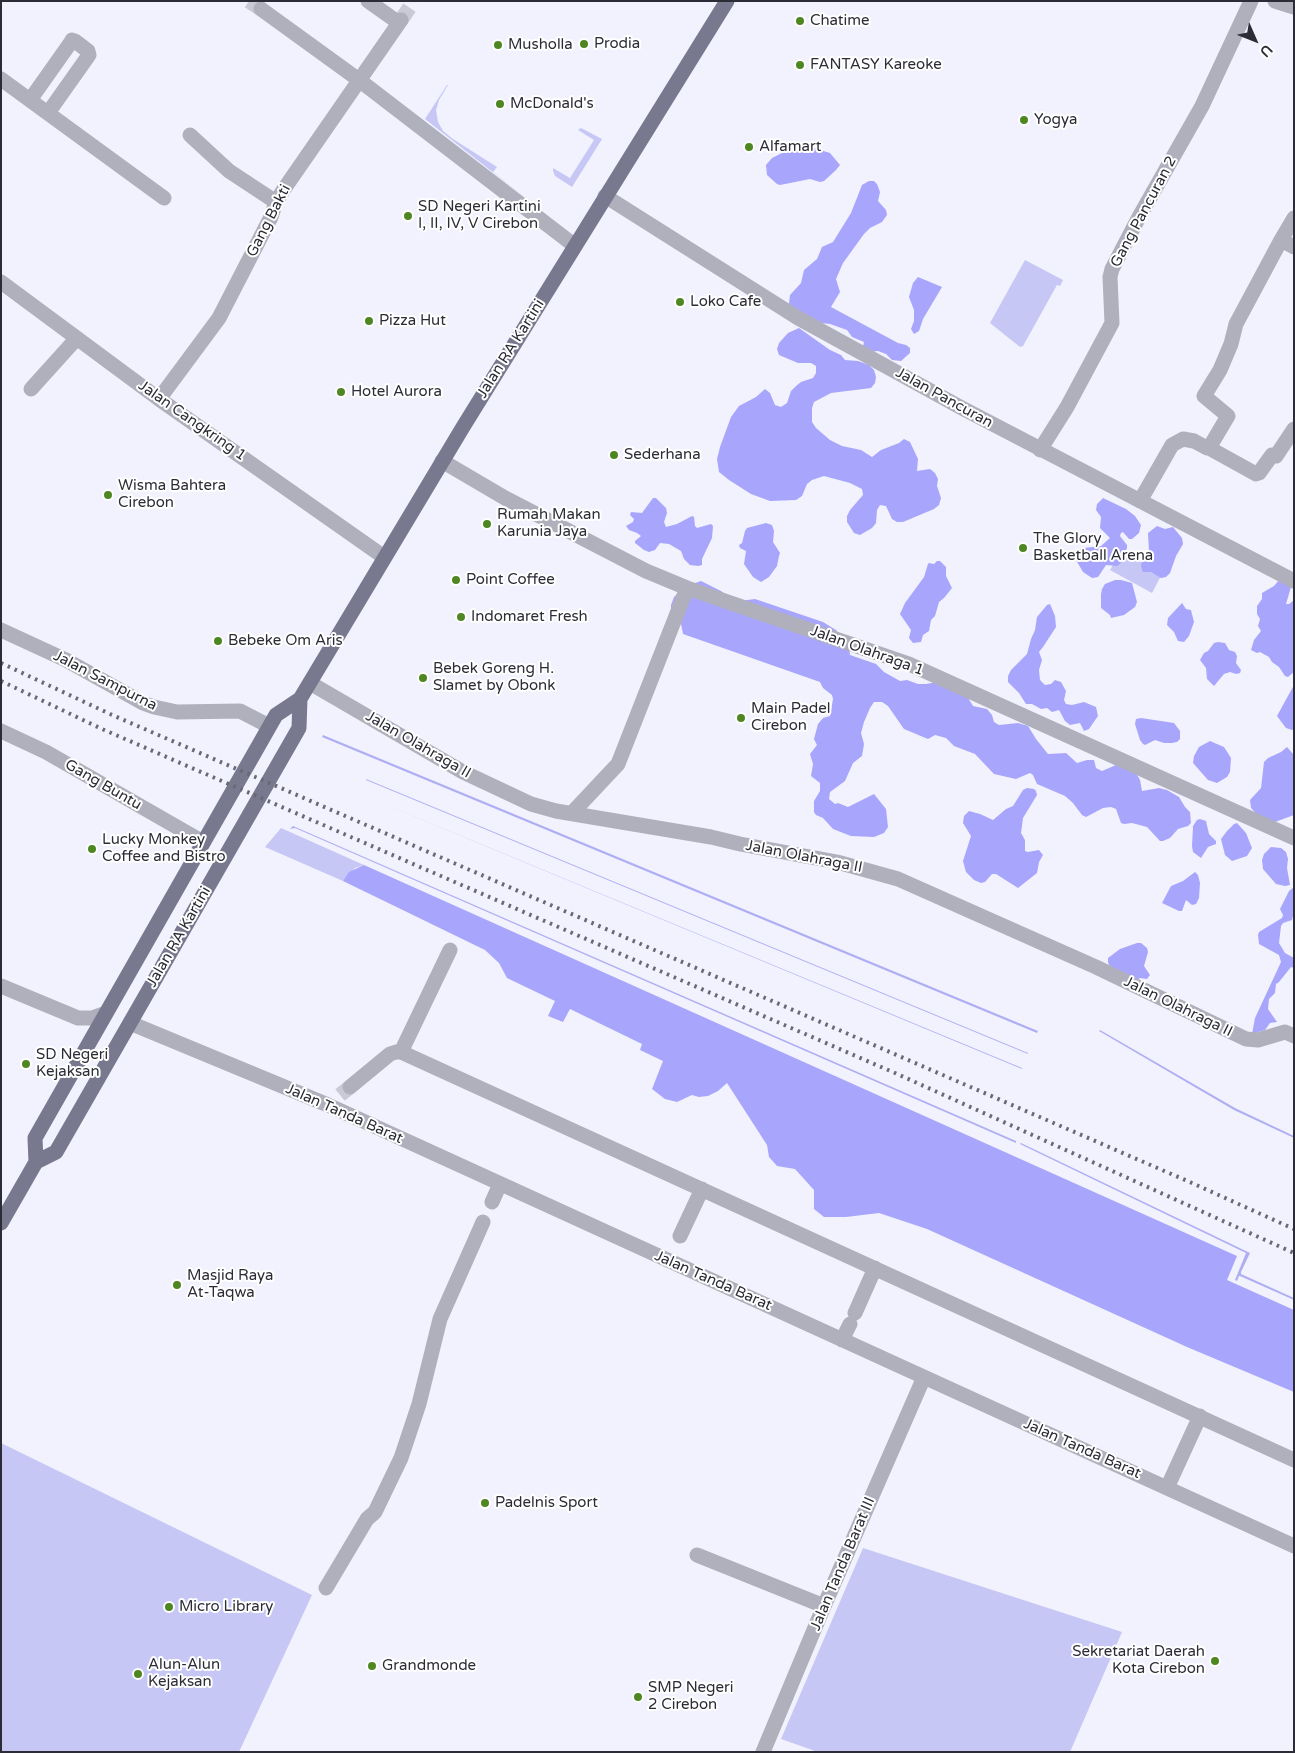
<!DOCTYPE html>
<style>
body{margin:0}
#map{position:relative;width:1295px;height:1753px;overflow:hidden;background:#f1f2fe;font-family:"Varela Round",sans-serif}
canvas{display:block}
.frame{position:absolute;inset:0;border:2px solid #2c2c37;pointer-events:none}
.north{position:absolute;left:1230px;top:15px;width:50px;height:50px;-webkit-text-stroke:4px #fff;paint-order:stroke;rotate:134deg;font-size:14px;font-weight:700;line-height:20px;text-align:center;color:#2c2c37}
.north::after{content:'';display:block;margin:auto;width:18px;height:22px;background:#2c2c37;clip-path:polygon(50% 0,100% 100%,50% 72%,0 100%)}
</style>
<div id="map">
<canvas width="1295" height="1753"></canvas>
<div class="frame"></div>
<div class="north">U</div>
</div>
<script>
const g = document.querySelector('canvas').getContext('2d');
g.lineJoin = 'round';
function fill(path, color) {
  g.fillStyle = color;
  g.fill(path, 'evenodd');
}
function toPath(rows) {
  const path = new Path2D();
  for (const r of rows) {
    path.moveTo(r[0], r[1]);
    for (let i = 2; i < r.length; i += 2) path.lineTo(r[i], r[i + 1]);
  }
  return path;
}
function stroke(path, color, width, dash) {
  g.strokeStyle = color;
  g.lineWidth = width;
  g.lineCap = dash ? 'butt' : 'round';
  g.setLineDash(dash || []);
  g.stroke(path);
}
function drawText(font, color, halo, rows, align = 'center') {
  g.font = font + ' "Varela Round",sans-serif';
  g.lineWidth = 4;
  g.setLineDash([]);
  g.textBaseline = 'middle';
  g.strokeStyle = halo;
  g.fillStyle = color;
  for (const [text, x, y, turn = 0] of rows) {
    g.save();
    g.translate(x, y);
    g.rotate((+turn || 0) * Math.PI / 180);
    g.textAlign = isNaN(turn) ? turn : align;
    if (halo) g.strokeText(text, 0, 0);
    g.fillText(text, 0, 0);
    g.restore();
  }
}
fill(toPath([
 [447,85,448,85,439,100,436,110,438,122,443,131,453,139,497,167,493,172,532,203,425,119],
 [581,128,602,139,572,187,555,176,553,171,553,168,570,178,594,140,578,130],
 [1025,260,1063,280,1060,286,1057,285,1023,346,1020,347,990,323],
 [1121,551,1162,574,1152,593,1110,570],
 [281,828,364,865,355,868,343,881,265,847],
 [1,1443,312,1595,239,1752,1,1752],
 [863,1548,1122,1632,1070,1752,818,1752,781,1739]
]), '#c6c7f5');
fill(toPath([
 [792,148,808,150,814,148,830,153,840,165,836,170,824,181,820,182,810,179,780,185,777,184,767,175,766,165,772,158],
 [869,181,874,181,877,184,880,192,878,201,886,210,887,215,882,222,870,228,864,234,843,263,836,279,840,292,831,307,898,343,906,345,910,348,910,353,901,361,892,360,886,354,878,351,869,352,863,346,864,342,852,337,847,330,830,324,821,323,791,307,789,303,790,295,801,283,804,270,817,259,822,247,833,242,851,213,862,185],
 [918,277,942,287,923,319,919,331,914,334,911,329,914,321,914,310,909,297,913,283],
 [799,328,830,350,841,355,845,360,858,361,869,365,874,370,876,377,875,383,871,388,831,393,814,402,812,408,812,422,816,428,830,440,842,446,861,450,872,457,881,450,899,443,904,439,910,442,918,459,917,471,930,469,935,473,938,479,937,486,941,498,939,505,934,509,903,522,897,522,892,519,886,506,880,505,877,510,876,523,872,528,860,535,854,533,847,522,847,516,850,510,863,495,862,489,850,483,824,476,812,480,807,484,802,496,796,500,770,501,751,494,729,480,719,472,717,459,720,447,731,417,739,406,756,397,765,389,770,393,775,405,781,407,787,403,791,391,796,386,801,382,813,378,816,373,816,366,811,363,798,363,779,355,777,349,779,343,788,333],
 [653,498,656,498,666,508,667,513,664,522,666,527,677,524,692,516,694,517,695,526,697,528,711,524,713,526,712,538,702,559,702,565,698,566,690,565,684,559,681,551,669,544,660,543,655,550,649,552,644,550,635,543,635,541,641,536,637,533,629,530,626,526,633,522,634,519,630,515,631,512,642,513],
 [1103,498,1126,509,1135,516,1141,525,1139,533,1132,539,1129,539,1123,532,1121,533,1120,536,1127,545,1127,548,1120,564,1117,566,1106,565,1098,577,1092,578,1083,572,1073,555,1076,551,1084,548,1101,546,1110,538,1100,528,1101,517,1096,510,1097,504],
 [766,523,772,525,774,531,773,542,780,553,779,556,777,566,769,577,761,582,753,577,744,564,746,551,740,548,739,545,742,543,745,531,747,528],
 [1157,526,1165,529,1173,527,1182,538,1183,544,1176,556,1170,573,1166,577,1161,578,1151,572,1143,572,1141,566,1142,561,1149,552,1148,533],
 [937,561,940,561,946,567,946,576,952,588,944,598,939,602,935,616,931,620,929,631,923,635,921,642,913,643,909,638,911,630,900,614,905,603,924,577,928,564,929,563,934,564],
 [1115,580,1121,580,1132,583,1137,602,1135,607,1124,615,1111,618,1110,615,1101,608,1101,594,1102,589,1105,584],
 [1279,580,1291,587,1286,604,1289,604,1294,600,1294,672,1288,677,1285,676,1279,667,1272,662,1269,657,1260,652,1257,653,1251,650,1254,640,1261,631,1258,626,1260,619,1257,614,1257,606,1262,599,1262,593,1274,586],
 [701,581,721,591,729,597,740,601,755,599,823,622,836,630,849,648,850,655,876,664,884,672,900,681,907,680,918,684,926,684,937,682,967,696,973,706,987,709,992,715,994,722,999,725,1018,723,1028,726,1036,739,1048,754,1066,753,1077,763,1087,760,1094,760,1096,768,1102,771,1116,765,1136,773,1140,780,1142,791,1159,788,1167,790,1179,797,1185,807,1190,812,1191,823,1188,826,1178,829,1170,838,1163,841,1160,841,1147,827,1132,823,1124,824,1121,823,1116,809,1111,807,1103,808,1086,817,1082,815,1073,803,1065,796,1037,784,1033,775,1030,773,1016,779,994,774,975,754,954,746,946,738,935,735,928,739,904,729,888,706,882,702,874,702,870,708,864,722,861,733,864,744,862,756,853,763,845,781,830,792,829,799,835,804,838,803,848,807,874,794,886,809,888,827,884,833,874,837,851,836,833,829,823,818,816,815,814,812,814,801,820,791,820,783,811,776,813,764,810,754,817,745,814,739,818,724,823,718,830,716,833,699,832,695,823,688,820,682,683,634,681,624,671,608,671,605,674,597,684,587],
 [1182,603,1186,609,1191,610,1194,622,1189,636,1184,642,1178,641,1174,632,1167,625,1168,618],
 [1050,604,1055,616,1056,627,1043,647,1039,652,1042,660,1039,670,1040,680,1045,685,1051,684,1055,680,1061,682,1066,691,1064,700,1066,704,1072,705,1084,702,1096,707,1098,716,1089,729,1084,731,1080,723,1070,725,1065,721,1059,710,1052,712,1047,708,1041,709,1032,704,1026,704,1019,693,1008,682,1008,676,1011,670,1027,654,1031,639,1035,630,1037,617,1047,605],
 [1218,642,1225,643,1229,650,1235,652,1237,656,1236,663,1241,670,1240,673,1236,674,1230,672,1224,674,1214,686,1207,679,1206,668,1200,660,1204,653,1208,651,1214,643],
 [1294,685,1294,729,1292,730,1286,728,1277,716],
 [1141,718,1174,723,1180,731,1180,739,1177,742,1172,743,1164,743,1155,740,1145,745,1143,744,1140,740,1135,724,1136,719],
 [1210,741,1224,747,1231,758,1230,772,1227,777,1217,783,1208,780,1193,763,1194,756,1199,747],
 [1287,747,1294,755,1294,815,1275,822,1259,817,1251,808,1250,800,1261,788,1264,762,1268,758,1281,752],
 [1027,788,1034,789,1036,791,1037,795,1023,818,1021,833,1025,840,1025,851,1028,852,1039,850,1043,855,1039,862,1037,873,1018,888,996,874,992,874,985,882,981,883,974,880,966,872,963,861,971,836,963,823,964,816,969,811,980,814,993,820,1006,809,1013,806,1023,790],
 [1200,819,1206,821,1209,834,1216,841,1216,844,1208,847,1201,858,1193,852,1192,846,1193,826,1197,820],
 [1237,823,1246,833,1252,848,1247,856,1232,861,1225,855,1221,839,1227,831,1234,824],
 [1271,847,1281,848,1286,852,1288,859,1287,868,1290,885,1285,886,1276,884,1263,869,1262,860,1264,854],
 [364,865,1237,1256,1227,1280,1294,1310,1294,1392,1187,1347,927,1229,879,1213,846,1217,824,1217,814,1209,814,1190,795,1169,777,1166,769,1157,767,1145,727,1083,718,1091,708,1096,699,1097,692,1095,677,1102,665,1099,652,1089,663,1061,640,1050,642,1044,570,1009,563,1022,548,1016,555,1001,507,978,499,963,485,950,343,881,349,872],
 [1195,872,1198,875,1200,883,1199,898,1196,904,1192,905,1186,900,1182,911,1179,911,1162,903,1171,886,1183,881],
 [1294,887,1294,912,1292,920,1283,923,1281,926,1279,943,1285,953,1294,958,1294,968,1291,967,1279,982,1276,984,1275,993,1269,999,1268,1009,1277,1022,1270,1023,1265,1030,1252,1034,1255,1018,1281,962,1279,955,1259,944,1258,935,1259,932,1282,918,1283,915,1280,909,1289,891],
 [1137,943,1141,943,1147,948,1148,952,1144,966,1150,975,1147,979,1140,978,1134,982,1109,965,1108,962,1108,958,1120,949]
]), '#a8a5fd');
fill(toPath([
 [323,735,1038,1031,1037,1033,322,737],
 [366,779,1028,1053,1028,1054,366,780],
 [360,794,1022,1068,1022,1069],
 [293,826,1016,1141,1016,1143,295,828,290,829],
 [1100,1030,1235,1108,1294,1136,1294,1138,1234,1110,1099,1031],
 [1021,1143,1250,1253,1241,1272,1241,1274,1294,1298,1294,1300,1240,1276,1239,1276,1237,1281,1235,1280,1246,1253,1020,1144]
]), '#afaef4');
stroke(toPath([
 [249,1,261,9],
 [401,20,414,1],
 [340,1095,350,1087]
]), '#cacad6', 15, [15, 8]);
stroke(toPath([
 [368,1,399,23],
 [1275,1,1294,7],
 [261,9,359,80,575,246],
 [1,79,164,198],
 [30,100,71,42,72,40,75,41,88,51,89,55,48,113],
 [190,135,229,171,276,202],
 [605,196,798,318,960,407,1294,581],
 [1281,240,1294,218],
 [1,282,159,399,384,557],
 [31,389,77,338],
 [159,399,219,318,271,217,276,202,284,189,401,20],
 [1209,448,1256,474,1259,473,1272,455,1276,456,1294,429],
 [1040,450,1067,407,1112,323,1110,277,1112,269,1139,217,1202,106,1251,1],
 [442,461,505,498,646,571,687,588,909,664,1294,838],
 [1140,501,1172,445,1183,439,1194,441,1207,448,1209,448,1228,416,1204,396,1220,370,1231,344,1236,324,1281,240,1294,247],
 [1,630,66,660,143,703,154,707,177,712,240,711,269,726],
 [310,683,463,772,531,804,556,811,711,837,740,844,837,862,898,879,1096,967,1246,1039,1258,1040,1285,1032,1294,1036],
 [1,731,46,752,203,842],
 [572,813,618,764,687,588],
 [450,950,401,1052,1294,1460],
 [130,1023,328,1105,1294,1546],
 [350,1087,390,1054,396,1052,401,1052],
 [492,1202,500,1184],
 [680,1236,702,1189],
 [855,1313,875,1268],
 [842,1340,850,1324],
 [1167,1488,1200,1416],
 [697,1555,824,1606],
 [326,1588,367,1519,375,1512,401,1458,419,1404,440,1319,483,1222],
 [763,1752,824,1606,924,1377]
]), '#b0b0bc', 15);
stroke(toPath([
 [1,986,78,1018,92,1018,106,1013]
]), '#b0b0bc', 15);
stroke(toPath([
 [36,1162,56,1152,299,728,300,699],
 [1,1223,36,1162,35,1138,276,715,300,699,463,427,727,1]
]), '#78788e', 15);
stroke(toPath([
 [1,663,110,714,1192,1183,1294,1229],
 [1,681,102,729,895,1073,1294,1253]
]), '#686974', 4, [2.5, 5]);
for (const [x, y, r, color] of [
 [800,21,5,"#4e8722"],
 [584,44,5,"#4e8722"],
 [498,45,5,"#4e8722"],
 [800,65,5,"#4e8722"],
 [500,104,5,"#4e8722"],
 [1024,120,5,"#4e8722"],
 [749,147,5,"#4e8722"],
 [408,216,5,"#4e8722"],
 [680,302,5,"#4e8722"],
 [369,321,5,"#4e8722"],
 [341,392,5,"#4e8722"],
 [614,455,5,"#4e8722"],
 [108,495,5,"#4e8722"],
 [487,524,5,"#4e8722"],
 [1023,548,5,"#4e8722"],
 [456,580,5,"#4e8722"],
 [461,617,5,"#4e8722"],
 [218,641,5,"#4e8722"],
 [423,678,5,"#4e8722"],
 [741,718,5,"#4e8722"],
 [92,849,5,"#4e8722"],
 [26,1064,5,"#4e8722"],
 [177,1285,5,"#4e8722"],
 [485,1503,5,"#4e8722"],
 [169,1607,5,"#4e8722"],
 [1215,1661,5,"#4e8722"],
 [372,1666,5,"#4e8722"],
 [138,1674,5,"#4e8722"],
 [638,1697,5,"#4e8722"]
]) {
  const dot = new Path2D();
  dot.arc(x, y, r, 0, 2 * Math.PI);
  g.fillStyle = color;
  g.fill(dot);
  stroke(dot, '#fff', 2);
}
drawText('15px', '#2c2c37', '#fff', [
 ["Chatime",810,21],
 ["Prodia",594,44],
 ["Musholla",508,45],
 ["FANTASY Kareoke",810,65],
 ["McDonald's",510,104],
 ["Yogya",1034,120],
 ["Alfamart",759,147],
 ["SD Negeri Kartini",418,207],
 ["I, II, IV, V Cirebon",418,224],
 ["Loko Cafe",690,302],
 ["Pizza Hut",379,321],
 ["Hotel Aurora",351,392],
 ["Sederhana",624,455],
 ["Wisma Bahtera",118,486],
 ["Cirebon",118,503],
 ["Rumah Makan",497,515],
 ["Karunia Jaya",497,532],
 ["The Glory",1033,539],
 ["Basketball Arena",1033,556],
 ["Point Coffee",466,580],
 ["Indomaret Fresh",471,617],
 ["Bebeke Om Aris",228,641],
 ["Bebek Goreng H.",433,669],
 ["Slamet by Obonk",433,686],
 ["Main Padel",751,709],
 ["Cirebon",751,726],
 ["Lucky Monkey",102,840],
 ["Coffee and Bistro",102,857],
 ["SD Negeri",36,1055],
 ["Kejaksan",36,1072],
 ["Masjid Raya",187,1276],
 ["At-Taqwa",187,1293],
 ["Padelnis Sport",495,1503],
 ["Micro Library",179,1607],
 ["Sekretariat Daerah",1205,1652,"right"],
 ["Kota Cirebon",1205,1669,"right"],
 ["Alun-Alun",148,1665],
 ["Kejaksan",148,1682],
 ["Grandmonde",382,1666],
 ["SMP Negeri",648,1688],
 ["2 Cirebon",648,1705]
], 'left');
drawText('15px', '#2c2c37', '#fff', [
 ["Gang Pancuran 2",1144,212,-62],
 ["Gang Bakti",269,221,-63],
 ["Jalan RA Kartini",511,349,-58],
 ["Jalan Pancuran",944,398,29],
 ["Jalan Cangkring 1",192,421,35],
 ["Jalan Olahraga 1",867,651,20],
 ["Jalan Sampurna",105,681,27],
 ["Jalan Olahraga II",418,745,30],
 ["Gang Buntu",103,785,30],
 ["Jalan Olahraga II",804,857,11],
 ["Jalan RA Kartini",179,937,-60],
 ["Jalan Olahraga II",1178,1007,26],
 ["Jalan Tanda Barat",344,1114,24],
 ["Jalan Tanda Barat",713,1281,24],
 ["Jalan Tanda Barat",1082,1449,24],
 ["Jalan Tanda Barat III",843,1564,-67]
]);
</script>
